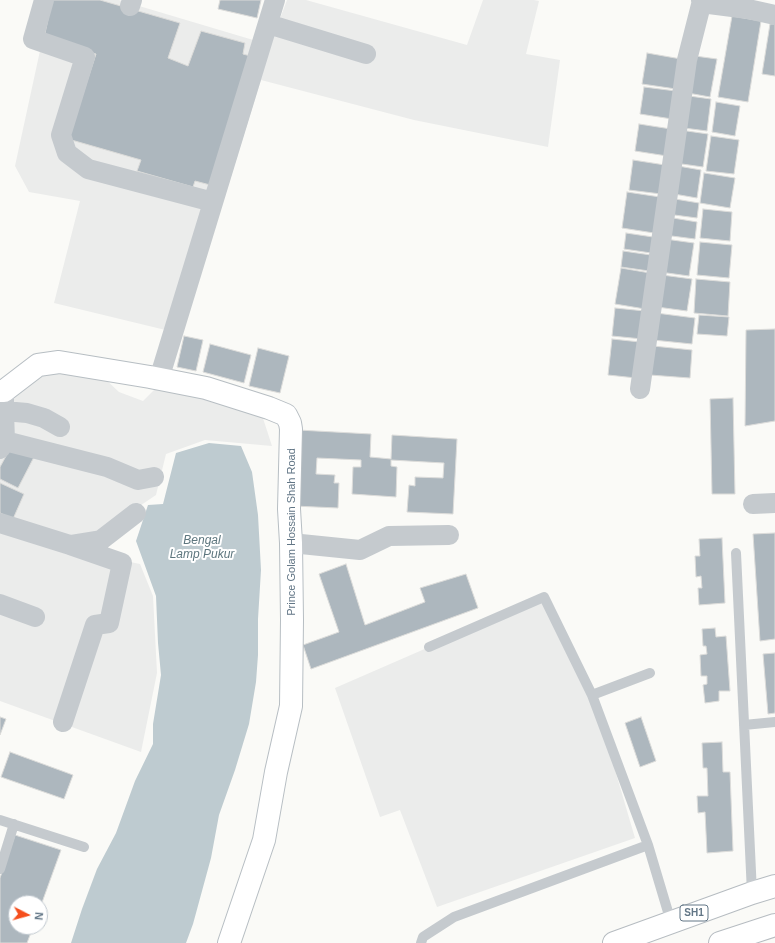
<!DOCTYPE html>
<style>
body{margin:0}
#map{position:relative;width:775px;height:943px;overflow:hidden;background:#fafaf7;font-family:Arial,sans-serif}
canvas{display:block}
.north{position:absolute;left:8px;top:895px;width:40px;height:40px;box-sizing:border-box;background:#fff;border:1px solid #c0c8cf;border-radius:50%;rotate:96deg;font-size:11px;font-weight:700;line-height:16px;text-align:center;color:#627686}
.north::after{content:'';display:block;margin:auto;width:14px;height:18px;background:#f54e1c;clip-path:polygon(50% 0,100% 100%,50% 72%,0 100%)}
</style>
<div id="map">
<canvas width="775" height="943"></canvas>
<div class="north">N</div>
</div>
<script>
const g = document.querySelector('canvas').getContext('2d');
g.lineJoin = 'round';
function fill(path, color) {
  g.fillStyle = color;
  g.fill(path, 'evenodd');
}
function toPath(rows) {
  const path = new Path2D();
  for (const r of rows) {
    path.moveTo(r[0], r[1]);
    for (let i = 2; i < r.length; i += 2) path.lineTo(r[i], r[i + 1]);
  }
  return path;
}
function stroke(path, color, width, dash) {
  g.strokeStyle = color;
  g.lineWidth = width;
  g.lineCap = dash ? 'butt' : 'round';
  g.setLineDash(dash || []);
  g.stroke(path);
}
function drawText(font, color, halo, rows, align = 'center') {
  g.font = font + ' Arial,sans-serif';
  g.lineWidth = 4;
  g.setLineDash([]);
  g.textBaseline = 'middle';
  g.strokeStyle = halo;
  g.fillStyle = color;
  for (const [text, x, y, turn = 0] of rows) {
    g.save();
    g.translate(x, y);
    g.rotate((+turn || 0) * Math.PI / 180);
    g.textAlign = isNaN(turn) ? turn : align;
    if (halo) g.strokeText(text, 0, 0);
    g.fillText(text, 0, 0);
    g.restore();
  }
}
fill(toPath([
 [51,0,119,0,270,45,287,0,306,0,467,45,483,0,534,0,539,1,526,54,560,60,548,147,414,120,261,80,182,334,54,303,80,201,29,192,15,166],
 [40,371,103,377,119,392,143,401,157,387,260,409,272,446,205,440,166,454,156,495,95,536,71,541,0,518,0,458,9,395],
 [0,528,72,550,140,564,153,596,157,673,141,752,0,701],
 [544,597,595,702,635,838,437,907,400,810,380,817,335,688]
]), '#ebeceb');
fill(toPath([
 [209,443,241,446,252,472,258,515,261,570,258,619,258,655,256,682,249,724,235,770,219,815,211,858,193,924,186,943,71,943,82,909,97,869,116,833,135,781,153,744,153,724,161,675,158,643,156,596,136,541,148,505,163,504,176,453]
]), '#becbd0');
const building = toPath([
 [52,0,100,0,180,23,168,58,188,66,201,31,245,43,243,54,254,57,214,186,195,181,193,187,137,171,141,160,68,139,96,54,44,38,52,0],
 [220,0,261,0,257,18,218,9,220,0],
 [732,16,761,21,748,102,718,97,732,16],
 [770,24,775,24,775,76,762,74,770,24],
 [647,53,681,59,676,89,642,84,647,53],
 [695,56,717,59,710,97,688,93,695,56],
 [644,87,676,91,672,119,640,114,644,87],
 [689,96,711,99,707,131,684,128,689,96],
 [716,102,740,106,735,136,712,132,716,102],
 [639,124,671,129,667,156,635,151,639,124],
 [680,130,708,134,703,167,675,163,680,130],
 [711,136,739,140,734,174,706,171,711,136],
 [633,160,665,165,661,194,629,190,633,160],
 [678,166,701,170,697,198,674,194,678,166],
 [704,173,735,178,730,208,700,203,704,173],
 [627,192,660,197,654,233,622,228,627,192],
 [669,198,699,203,697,218,667,214,669,198],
 [703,209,732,212,730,241,700,238,703,209],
 [667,217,697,222,695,239,664,235,667,217],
 [626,233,653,237,651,253,624,249,626,233],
 [665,239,694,243,689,276,660,272,665,239],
 [700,242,732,245,729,278,697,275,700,242],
 [623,251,651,255,649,271,621,267,623,251],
 [621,268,650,273,645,309,615,304,621,268],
 [662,275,692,279,687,311,657,307,662,275],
 [696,279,730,282,728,316,694,313,696,279],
 [615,308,645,311,642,339,612,336,615,308],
 [656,313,695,318,692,344,653,340,656,313],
 [699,315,729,317,727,336,697,334,699,315],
 [775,329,775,421,745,426,746,330,775,329],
 [184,336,203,340,196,371,177,367,184,336],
 [612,339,640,342,636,378,608,375,612,339],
 [210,344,251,355,244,383,203,372,210,344],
 [653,346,692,350,690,378,650,375,653,346],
 [258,348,289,356,280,393,249,386,258,348],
 [733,398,735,494,712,494,710,399,733,398],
 [298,430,371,434,370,457,391,459,392,435,457,439,453,514,407,512,409,485,415,486,415,477,443,478,444,463,391,460,391,466,397,467,396,497,352,494,353,467,361,467,361,460,317,458,316,474,335,475,334,483,339,483,338,508,294,506,298,430],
 [12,445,34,457,18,488,0,479,0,467,12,445],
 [0,483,24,494,13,519,0,513,0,483],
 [775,533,775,639,760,641,753,534,775,533],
 [722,538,725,603,699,605,698,588,702,588,701,576,696,577,695,556,700,556,699,539,722,538],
 [346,564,365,625,425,602,420,588,466,574,478,608,311,669,303,645,339,632,319,574,346,564],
 [715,628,716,637,726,636,730,691,719,691,719,701,705,703,703,685,707,684,707,676,701,676,700,655,707,654,706,646,703,646,702,629,715,628],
 [775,653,775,713,768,714,763,654,775,653],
 [0,717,6,719,0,735,0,717],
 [641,717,656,761,640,767,625,723,641,717],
 [722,742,723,772,730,772,733,851,707,853,705,812,698,813,697,796,708,796,707,768,703,768,702,743,722,742],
 [10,752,73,775,64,799,1,777,10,752],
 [15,835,61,850,40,908,40,903,16,903,16,927,33,927,27,943,0,943,0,878,15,835]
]);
fill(building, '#adb7be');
stroke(building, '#dcdcda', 1);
const secondary = toPath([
 [0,391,4,391,38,365,59,362,150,377,206,388,269,408,286,415,290,423,291,429,289,509,291,543,292,620,291,706,276,772,264,840,229,943]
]);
const primary = toPath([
 [614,943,752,893,775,886],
 [720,943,775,925]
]);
stroke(secondary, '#b7bec3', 24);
stroke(primary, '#b6bcc1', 24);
stroke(toPath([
 [736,553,752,893],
 [429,647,544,597,592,695,648,845,671,922],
 [592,695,650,673],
 [744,725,775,722],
 [0,820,84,847],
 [0,869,14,824],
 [421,943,423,937,454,917,648,845]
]), '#c5cace', 10);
stroke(toPath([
 [44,0,33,39,85,57,61,135,67,153,88,169,213,202],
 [701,0,709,4,748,9,775,15],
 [130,6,132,0],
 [268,24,366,54],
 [159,379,275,0],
 [640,389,687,60,702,1],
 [4,411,27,413,44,418,60,427],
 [5,441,107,467,138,480,154,477],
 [0,449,5,441,4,411,4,391],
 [753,504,775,503],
 [0,523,70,545,101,540,136,513],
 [291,543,360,550,389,536,449,535],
 [0,604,35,617],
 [63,722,95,625,109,623,122,563,70,545]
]), '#c5cace', 20);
stroke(secondary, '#fff', 22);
stroke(primary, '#fff', 22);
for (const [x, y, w] of [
 [694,913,28]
]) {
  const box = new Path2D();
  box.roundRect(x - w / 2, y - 8, w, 16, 3);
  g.fillStyle = '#fff';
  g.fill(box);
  stroke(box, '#627686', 1);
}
drawText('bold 10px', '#627686', null, [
 ["SH1",694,913]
]);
drawText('11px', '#627686', '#fff', [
 ["Prince Golam Hossain Shah Road",292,532,-90]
]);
drawText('italic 12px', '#5d767e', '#fff', [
 ["Bengal",202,541],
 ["Lamp Pukur",202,555]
]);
</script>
